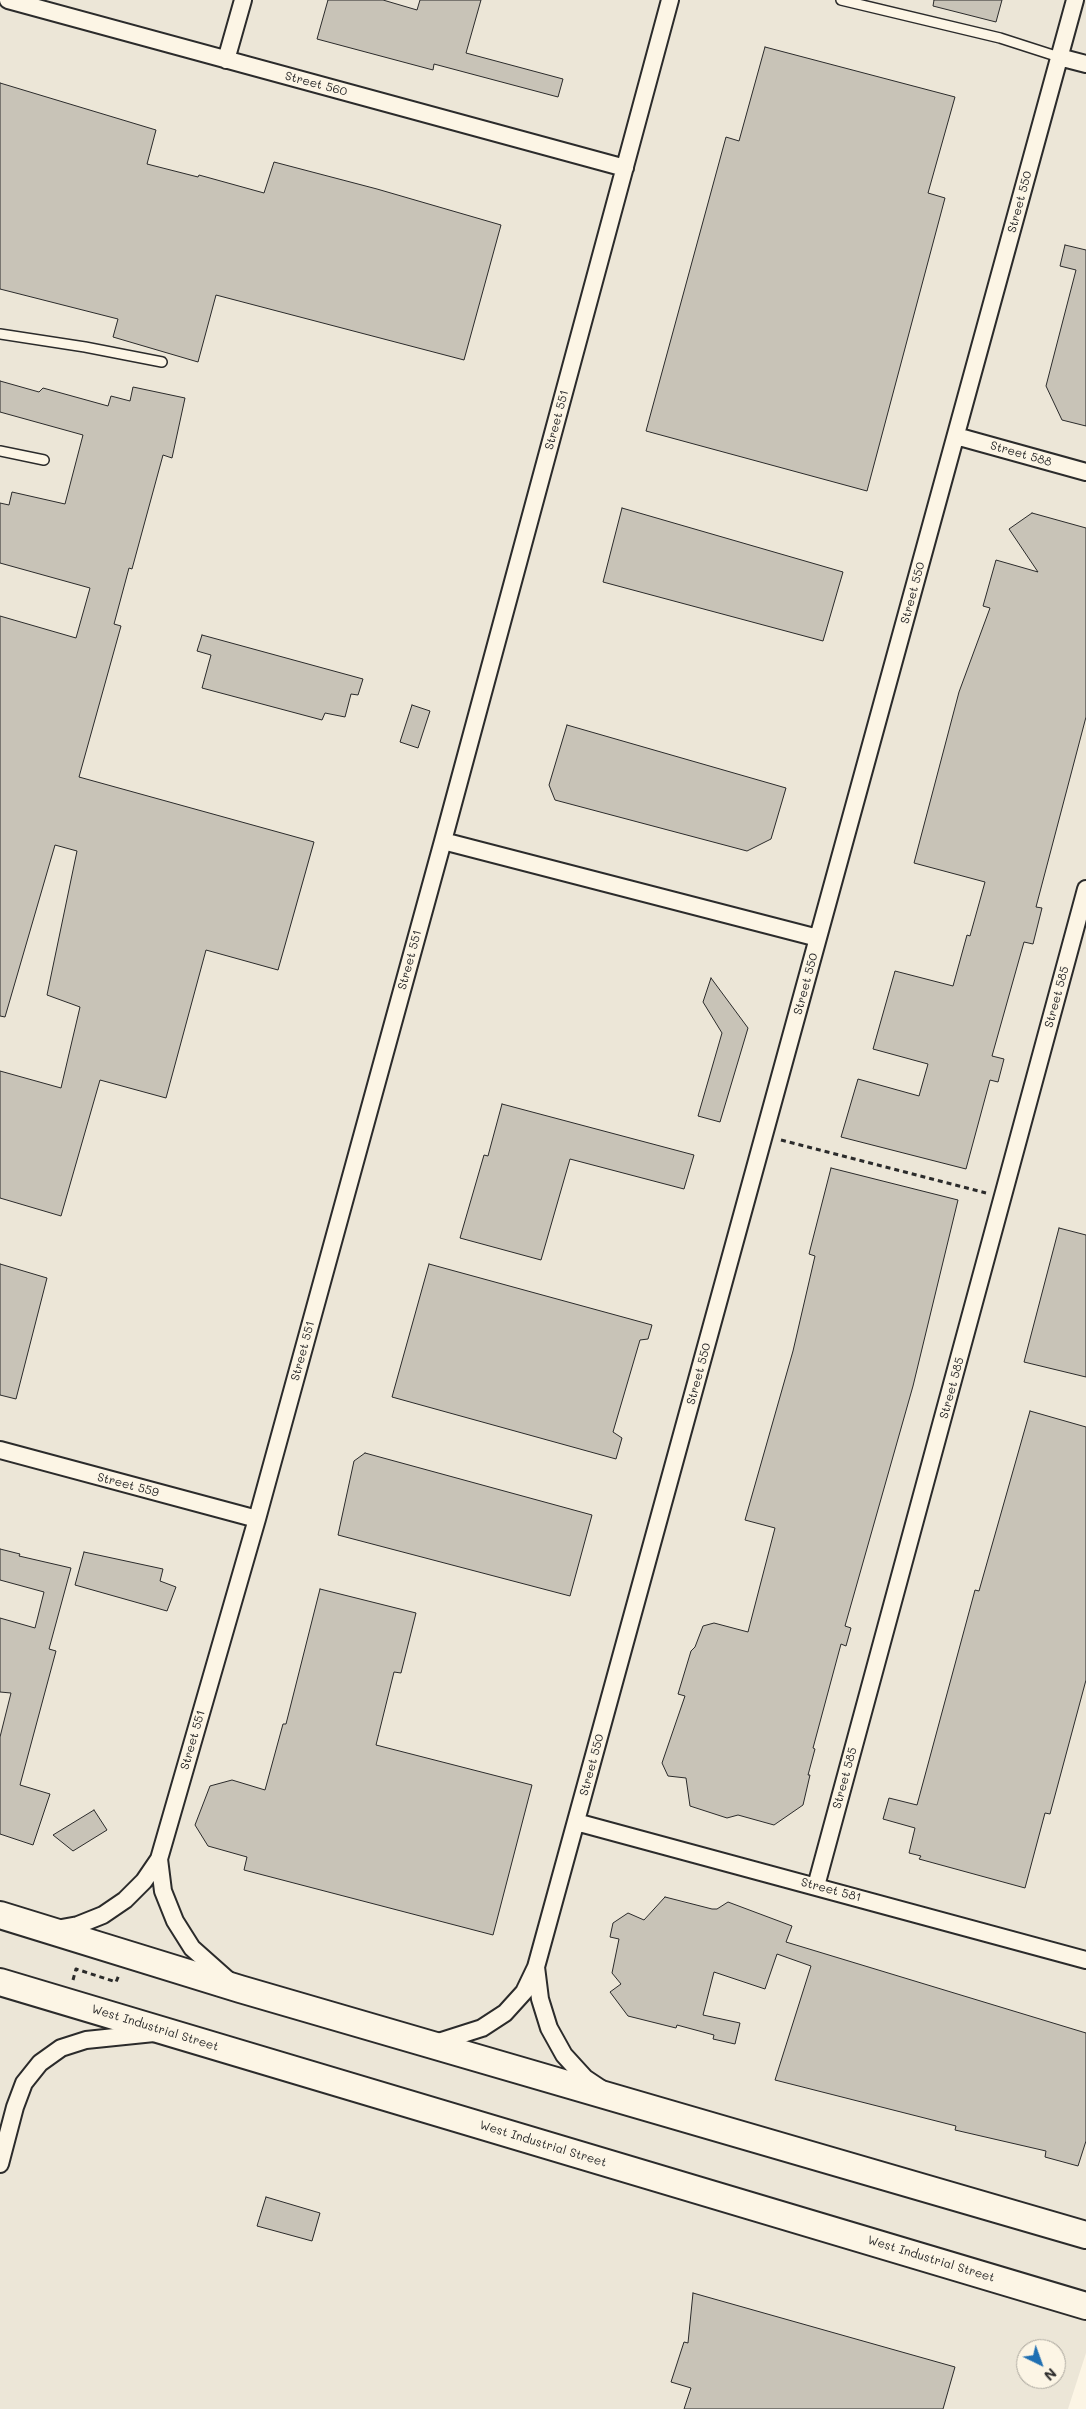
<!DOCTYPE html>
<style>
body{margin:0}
#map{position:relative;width:1086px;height:2409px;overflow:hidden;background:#fcf5e5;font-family:Mali,sans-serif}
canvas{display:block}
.north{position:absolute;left:1016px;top:2339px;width:50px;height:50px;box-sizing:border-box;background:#fcf5e5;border:1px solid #a8a49b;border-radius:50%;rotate:138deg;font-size:14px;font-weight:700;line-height:20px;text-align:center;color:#2b2b2b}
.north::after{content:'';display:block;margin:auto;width:18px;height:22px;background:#1f6fb2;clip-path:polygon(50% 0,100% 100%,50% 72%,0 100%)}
</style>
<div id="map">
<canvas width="1086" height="2409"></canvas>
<div class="north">N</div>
</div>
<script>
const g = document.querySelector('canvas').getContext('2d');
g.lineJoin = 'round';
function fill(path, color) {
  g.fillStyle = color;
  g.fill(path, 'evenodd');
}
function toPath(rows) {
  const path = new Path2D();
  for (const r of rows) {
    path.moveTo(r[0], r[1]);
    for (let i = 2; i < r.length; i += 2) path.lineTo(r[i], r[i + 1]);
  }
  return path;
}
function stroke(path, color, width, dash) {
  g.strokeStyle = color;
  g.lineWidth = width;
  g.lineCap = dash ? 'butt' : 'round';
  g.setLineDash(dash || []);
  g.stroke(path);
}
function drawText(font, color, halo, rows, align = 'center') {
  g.font = font + ' Mali,sans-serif';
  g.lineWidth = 4;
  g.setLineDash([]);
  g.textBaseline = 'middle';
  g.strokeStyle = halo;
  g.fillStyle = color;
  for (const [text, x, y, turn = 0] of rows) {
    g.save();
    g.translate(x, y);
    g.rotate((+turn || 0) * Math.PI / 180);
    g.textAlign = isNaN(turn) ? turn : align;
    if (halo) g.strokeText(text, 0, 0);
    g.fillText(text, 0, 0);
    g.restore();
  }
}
fill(toPath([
 [0,0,1086,0,1086,2353,1068,2409,0,2409],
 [1026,2349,1056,2349,1056,2379,1026,2379]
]), '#ece6d7');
const building = toPath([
 [328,0,383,0,417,10,420,0,481,0,466,53,563,79,558,97,434,64,433,70,317,39,328,0],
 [934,0,1002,0,996,22,933,6,934,0],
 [765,47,955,97,928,193,945,198,867,491,646,431,726,137,739,141,765,47],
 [0,83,156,130,147,164,198,177,199,175,264,193,274,162,377,189,501,225,464,360,216,295,198,362,113,337,118,319,0,289,0,83],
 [1065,245,1086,250,1086,426,1062,420,1046,386,1076,270,1060,266,1065,245],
 [0,381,39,392,43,388,108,406,111,396,130,401,133,387,185,398,172,458,163,455,132,569,129,568,114,624,121,626,79,777,314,842,278,970,206,950,166,1098,100,1080,61,1216,0,1198,0,1071,61,1088,80,1007,47,995,77,851,55,845,5,1017,0,1016,0,616,76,638,90,588,0,563,0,503,9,505,12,492,65,504,83,435,0,412,0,381],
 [622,508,843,572,823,641,603,582,622,508],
 [1032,513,1086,528,1086,717,1036,907,1042,908,1033,944,1024,942,992,1056,1004,1059,998,1082,990,1080,966,1169,841,1137,858,1079,919,1096,928,1064,873,1049,895,971,953,986,967,935,970,936,985,882,914,863,959,692,990,608,983,606,996,560,1038,572,1009,529,1032,513],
 [202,635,363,679,358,695,351,694,345,717,325,713,322,720,202,688,211,655,197,651,202,635],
 [412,705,430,711,418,748,400,742,412,705],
 [567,725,786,788,771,839,747,851,555,800,549,785,567,725],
 [711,978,748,1028,720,1122,698,1116,722,1033,703,1002,711,978],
 [502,1104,694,1155,684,1189,570,1159,541,1260,460,1238,484,1155,488,1156,502,1104],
 [831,1168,958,1200,913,1386,845,1626,851,1628,846,1646,841,1644,813,1748,815,1749,808,1775,810,1775,803,1805,774,1825,738,1815,727,1818,690,1806,686,1778,668,1776,662,1763,685,1696,678,1694,691,1651,695,1647,703,1626,714,1623,748,1632,775,1528,745,1520,793,1351,815,1256,809,1254,831,1168],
 [1059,1228,1086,1235,1086,1377,1024,1362,1059,1228],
 [0,1264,47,1278,16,1399,0,1395,0,1264],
 [429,1264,652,1325,648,1339,640,1340,613,1432,622,1438,616,1459,392,1397,429,1264],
 [1030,1411,1086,1427,1086,1680,1050,1814,1045,1813,1025,1888,919,1859,921,1856,909,1853,915,1828,883,1819,889,1798,917,1805,975,1590,979,1591,1030,1411],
 [365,1453,592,1515,570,1596,338,1535,354,1461,365,1453],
 [0,1549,20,1554,19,1556,71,1568,49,1649,56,1651,20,1785,50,1794,33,1845,0,1834,0,1737,11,1693,0,1692,0,1618,35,1628,44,1592,0,1580,0,1549],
 [84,1552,163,1569,160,1581,176,1587,167,1611,75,1585,84,1552],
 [320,1589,416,1613,401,1673,394,1672,376,1745,532,1785,493,1935,244,1870,247,1857,208,1846,195,1825,210,1786,232,1780,265,1790,283,1724,286,1724,320,1589],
 [94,1810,107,1830,73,1851,53,1835,94,1810],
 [665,1897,712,1909,717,1909,728,1902,792,1926,786,1942,1086,2033,1086,2141,1078,2166,1045,2157,1046,2151,955,2130,956,2126,775,2080,811,1966,777,1954,765,1989,714,1972,703,2015,740,2023,735,2044,713,2039,714,2035,677,2025,676,2028,628,2016,610,1992,621,1984,612,1973,619,1939,610,1937,613,1923,628,1913,644,1920,665,1897],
 [266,2197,320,2213,312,2241,257,2226,266,2197],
 [693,2293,955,2367,943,2409,684,2409,691,2388,671,2382,684,2342,688,2343,693,2293]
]);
fill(building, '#c8c3b7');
stroke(building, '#2b2b2b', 1);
const lane = toPath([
 [841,0,1000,38,1059,57],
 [0,334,85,347,162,362],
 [0,451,44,460]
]);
const street = toPath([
 [8,0,625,168],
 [1059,57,1086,64],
 [226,60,243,0],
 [956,436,1086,472],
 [443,841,818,938],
 [0,1450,257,1519],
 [576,1822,1086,1960],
 [159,1859,163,1891,175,1921,192,1948,228,1980],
 [816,1886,1086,889],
 [56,1929,78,1925,103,1915,125,1900,144,1881,159,1859,257,1519,443,841,670,0],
 [536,1967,540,1999,549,2028,564,2055,585,2078,600,2088],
 [435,2043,482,2028,505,2013,524,1992,536,1967,1075,0],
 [0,2164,15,2107,24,2083,40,2063,61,2048,86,2040,154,2033]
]);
const primary = toPath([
 [0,1915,240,1989,1086,2235],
 [0,1982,1086,2306]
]);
stroke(lane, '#2b2b2b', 12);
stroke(street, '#2b2b2b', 20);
stroke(primary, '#2b2b2b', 30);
stroke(toPath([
 [781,1140,986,1193],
 [73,1980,76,1969,116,1982,119,1975]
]), '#2b2b2b', 3, [5, 4]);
stroke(lane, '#fcf5e5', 9);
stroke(street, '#fcf5e5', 16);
stroke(primary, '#fcf5e5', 26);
drawText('12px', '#2b2b2b', '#fcf5e5', [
 ["Street 560",316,84,15],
 ["Street 550",1020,202,-75],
 ["Street 551",557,420,-75],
 ["Street 588",1021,454,16],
 ["Street 550",913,593,-75],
 ["Street 551",410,960,-75],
 ["Street 550",806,984,-75],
 ["Street 585",1057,997,-75],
 ["Street 551",303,1351,-75],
 ["Street 550",699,1374,-75],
 ["Street 585",952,1388,-75],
 ["Street 559",128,1485,15],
 ["Street 551",193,1740,-74],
 ["Street 550",592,1765,-75],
 ["Street 585",845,1778,-75],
 ["Street 581",831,1890,15],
 ["West Industrial Street",155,2028,17],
 ["West Industrial Street",543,2144,17],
 ["West Industrial Street",931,2259,17]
]);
</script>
